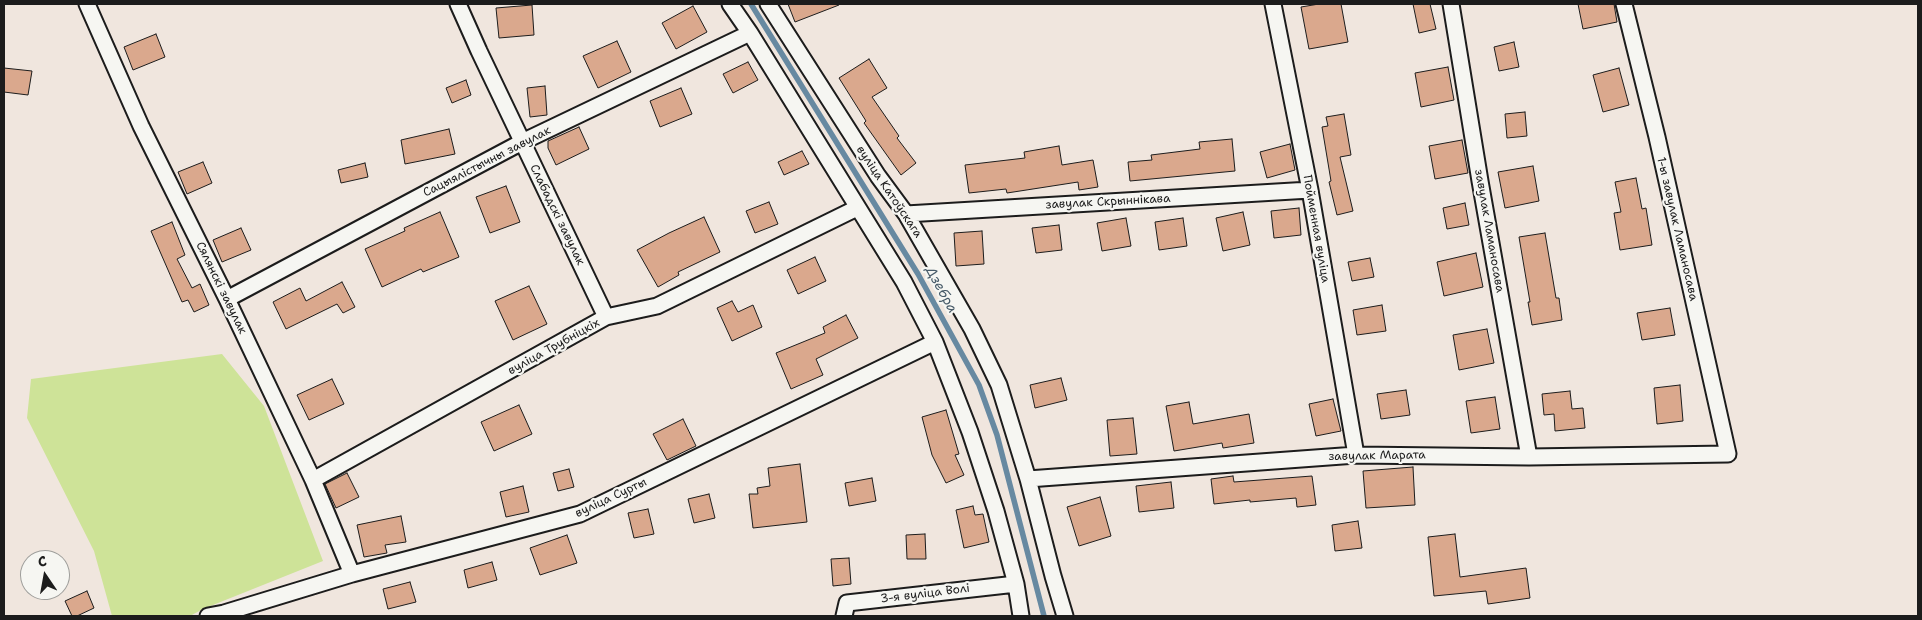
<!DOCTYPE html>
<meta charset="utf-8">
<style>
body{margin:0}
#map{position:relative;width:1922px;height:620px;overflow:hidden;background:#f0e6de;font-family:"Shantell Sans",sans-serif}
canvas{display:block}
.frame{position:absolute;inset:0;border:5px solid #1c1c1c;pointer-events:none}
.north{position:absolute;left:20px;top:550px;width:50px;height:50px;box-sizing:border-box;background:#f6f6f2;border:1px solid #9f9f9c;border-radius:50%;rotate:348deg;font-size:14px;font-weight:700;line-height:20px;text-align:center;color:#1c1c1c}
.north::after{content:'';display:block;margin:auto;width:18px;height:22px;background:#1c1c1c;clip-path:polygon(50% 0,100% 100%,50% 72%,0 100%)}
</style>
<div id="map">
<canvas width="1922" height="620"></canvas>
<div class="frame"></div>
<div class="north">С</div>
</div>
<script>
const g = document.querySelector('canvas').getContext('2d');
g.lineJoin = 'round';
function fill(path, color) {
  g.fillStyle = color;
  g.fill(path, 'evenodd');
}
function toPath(rows) {
  const path = new Path2D();
  for (const r of rows) {
    path.moveTo(r[0], r[1]);
    for (let i = 2; i < r.length; i += 2) path.lineTo(r[i], r[i + 1]);
  }
  return path;
}
function stroke(path, color, width, dash) {
  g.strokeStyle = color;
  g.lineWidth = width;
  g.lineCap = dash ? 'butt' : 'round';
  g.setLineDash(dash || []);
  g.stroke(path);
}
function drawText(font, color, halo, rows, align = 'center') {
  g.font = font + ' "Shantell Sans",sans-serif';
  g.lineWidth = 4.5;
  g.setLineDash([]);
  g.textBaseline = 'middle';
  g.strokeStyle = halo;
  g.fillStyle = color;
  for (const [text, x, y, turn = 0] of rows) {
    g.save();
    g.translate(x, y);
    g.rotate((+turn || 0) * Math.PI / 180);
    g.textAlign = isNaN(turn) ? turn : align;
    if (halo) g.strokeText(text, 0, 0);
    g.fillText(text, 0, 0);
    g.restore();
  }
}
fill(toPath([
 [222,354,264,406,323,561,203,609,190,616,112,616,94,551,27,418,31,379]
]), '#cee398');
stroke(toPath([
 [751,4,918,274,979,385,997,435,1044,616]
]), '#6789a1', 5.5);
const building = toPath([
 [788,4,839,4,839,5,795,22,788,4],
 [1319,4,1341,4,1348,42,1309,49,1301,7,1319,4],
 [1413,4,1430,4,1436,29,1419,33,1413,4],
 [1578,4,1614,4,1617,22,1583,29,1578,4],
 [532,5,534,35,499,38,496,8,532,5],
 [693,6,707,32,676,49,662,23,693,6],
 [156,34,165,57,133,70,124,47,156,34],
 [617,41,631,72,598,88,583,56,617,41],
 [1514,42,1519,67,1499,71,1494,47,1514,42],
 [869,59,887,88,872,97,899,136,897,138,916,163,901,175,864,123,866,121,839,78,869,59],
 [748,62,758,80,733,93,723,74,748,62],
 [1448,67,1454,100,1421,107,1415,73,1448,67],
 [4,68,32,71,28,95,4,92,4,68],
 [1619,68,1629,105,1603,112,1593,75,1619,68],
 [466,80,471,95,452,103,446,88,466,80],
 [545,86,547,115,530,117,527,88,545,86],
 [681,88,692,114,660,127,650,101,681,88],
 [1525,112,1527,136,1507,138,1505,114,1525,112],
 [1344,114,1351,155,1340,157,1353,211,1337,215,1329,182,1331,181,1322,127,1328,126,1326,117,1344,114],
 [579,127,589,149,556,165,548,148,548,141,579,127],
 [449,129,455,154,405,164,401,140,449,129],
 [1232,139,1235,171,1130,181,1128,162,1152,160,1151,155,1200,149,1199,142,1232,139],
 [1462,140,1468,173,1435,179,1429,146,1462,140],
 [1290,144,1295,170,1267,178,1260,152,1290,144],
 [1059,146,1062,165,1093,160,1098,187,1079,190,1078,182,1007,193,1006,189,969,193,965,165,1025,158,1024,152,1059,146],
 [802,151,809,164,784,175,778,162,802,151],
 [203,162,212,183,187,194,178,172,203,162],
 [365,163,368,177,341,183,338,170,365,163],
 [1533,166,1539,201,1505,208,1498,172,1533,166],
 [1636,178,1642,209,1646,208,1652,245,1620,250,1614,213,1621,212,1615,182,1636,178],
 [506,186,520,222,490,233,476,197,506,186],
 [769,202,778,224,755,233,746,211,769,202],
 [1465,203,1469,225,1447,229,1443,208,1465,203],
 [1299,208,1301,235,1274,238,1271,211,1299,208],
 [440,212,459,257,423,272,421,269,382,287,365,249,405,231,404,228,440,212],
 [1243,212,1250,245,1223,251,1216,218,1243,212],
 [704,217,720,252,678,272,679,275,658,287,637,250,669,233,704,217],
 [1126,218,1131,246,1102,251,1097,223,1126,218],
 [1183,218,1187,246,1159,250,1155,222,1183,218],
 [172,222,185,255,177,259,192,288,200,284,209,305,194,312,188,300,182,302,151,231,172,222],
 [1059,225,1062,250,1036,253,1032,228,1059,225],
 [241,228,251,250,222,262,213,240,241,228],
 [982,231,984,264,956,266,954,233,982,231],
 [1545,233,1556,298,1559,298,1562,320,1532,325,1528,302,1530,302,1519,237,1545,233],
 [1476,253,1483,287,1444,296,1437,262,1476,253],
 [815,257,826,281,798,294,787,270,815,257],
 [1370,258,1374,277,1352,281,1348,262,1370,258],
 [342,282,355,307,343,313,337,304,286,329,273,302,300,288,306,301,342,282],
 [529,286,547,324,513,340,495,301,529,286],
 [732,301,738,312,753,305,762,327,732,341,717,308,732,301],
 [1382,305,1386,331,1357,335,1353,310,1382,305],
 [1670,308,1675,335,1642,340,1637,313,1670,308],
 [846,315,858,338,816,359,823,375,791,389,776,353,825,333,823,327,846,315],
 [1487,329,1494,363,1459,370,1453,335,1487,329],
 [1061,378,1067,400,1035,408,1030,385,1061,378],
 [332,379,344,404,309,420,297,395,332,379],
 [1680,385,1683,421,1657,424,1654,388,1680,385],
 [1406,390,1410,415,1381,419,1377,394,1406,390],
 [1570,391,1572,409,1583,408,1585,428,1555,431,1554,414,1544,415,1542,394,1570,391],
 [1495,397,1500,429,1471,433,1466,401,1495,397],
 [1333,399,1341,431,1316,436,1309,404,1333,399],
 [1189,402,1193,424,1249,414,1254,443,1223,448,1222,443,1174,451,1166,406,1189,402],
 [519,405,532,434,494,451,481,422,519,405],
 [946,410,959,454,955,455,964,475,946,483,932,455,922,417,946,410],
 [1133,418,1137,454,1110,456,1107,420,1133,418],
 [683,419,696,446,667,460,653,434,683,419],
 [800,464,807,522,753,528,749,494,758,494,757,488,770,486,768,468,800,464],
 [1413,467,1415,505,1366,508,1363,471,1413,467],
 [569,469,574,487,558,491,553,473,569,469],
 [347,473,359,497,336,508,325,484,347,473],
 [1233,476,1234,482,1312,476,1316,505,1297,507,1296,498,1250,502,1250,500,1214,504,1211,479,1233,476],
 [872,478,876,501,849,506,845,483,872,478],
 [1171,482,1174,508,1139,512,1136,486,1171,482],
 [523,486,529,512,506,517,500,492,523,486],
 [709,494,715,518,694,523,688,499,709,494],
 [1100,497,1111,536,1079,546,1067,507,1100,497],
 [973,506,975,515,983,514,989,542,964,548,956,510,973,506],
 [648,509,654,534,634,538,628,513,648,509],
 [401,516,406,542,385,545,387,553,364,557,357,525,401,516],
 [1358,521,1362,548,1335,551,1332,525,1358,521],
 [925,534,926,559,907,559,906,535,925,534],
 [1455,534,1460,577,1526,568,1530,598,1488,604,1486,591,1434,596,1428,537,1455,534],
 [567,535,577,563,540,575,530,548,567,535],
 [849,558,851,584,833,586,831,559,849,558],
 [492,562,497,580,468,588,464,570,492,562],
 [410,582,416,602,388,609,383,589,410,582],
 [87,591,94,608,77,616,72,616,65,601,87,591]
]);
fill(building, '#daa88d');
stroke(building, '#1c1c1c', 1);
const minor = toPath([
 [87,4,141,126,227,299,313,480,352,574],
 [458,4,479,51,606,317],
 [730,4,750,33,904,282,935,342,970,432,996,511,1016,584,1021,616],
 [768,4,878,176,906,214,972,329,999,385,1028,479,1053,576,1065,616],
 [1273,4,1310,190,1356,455],
 [1451,4,1480,181,1529,457],
 [906,214,1310,190],
 [227,299,522,142,750,33],
 [1028,479,1356,455,1529,457,1728,454,1657,137,1624,4],
 [313,480,606,317,657,306,857,208],
 [208,616,224,613,352,574,580,514,935,342],
 [844,616,847,603,1016,584]
]);
stroke(minor, '#1c1c1c', 19);
stroke(minor, '#f6f6f2', 15);
drawText('12px', '#1c1c1c', '#f6f6f2', [
 ["Сацыялістычны завулак",487,162,-27],
 ["вуліца Катоўскага",889,192,56],
 ["завулак Скрыннікава",1108,202,-3],
 ["Слабадскі завулак",557,215,64],
 ["Пойменная вуліца",1316,229,80],
 ["1-ы завулак Ламаносава",1677,229,77],
 ["завулак Ламаносава",1489,231,80],
 ["Сялянскі завулак",221,288,64],
 ["вуліца Трубніцкіх",554,347,-29],
 ["завулак Марата",1377,456,-1],
 ["вуліца Сурты",611,498,-25],
 ["3-я вуліца Волі",925,594,-7]
]);
drawText('italic 14px', '#485b69', '#f6f6f2', [
 ["Дзебра",941,290,61]
]);
</script>
